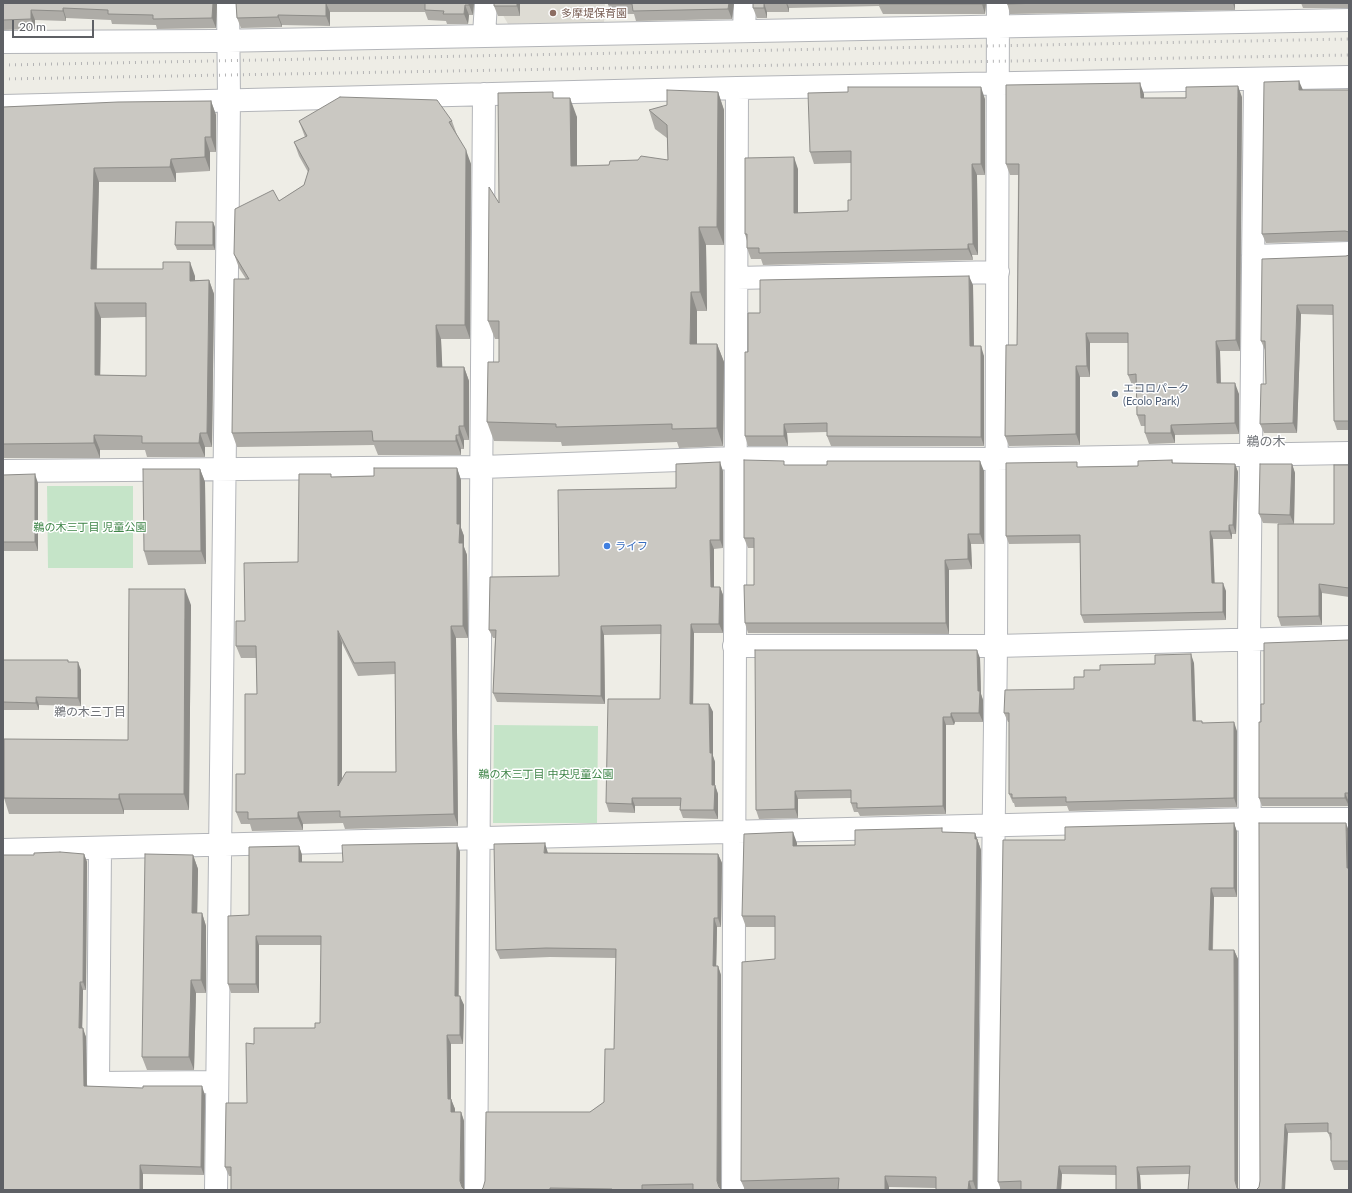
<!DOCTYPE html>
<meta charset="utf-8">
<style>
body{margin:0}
#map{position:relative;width:1352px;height:1193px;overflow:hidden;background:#eeede6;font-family:Lato,sans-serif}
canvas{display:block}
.frame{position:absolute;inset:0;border:4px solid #5e6065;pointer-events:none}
.scale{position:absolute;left:12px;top:20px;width:82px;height:18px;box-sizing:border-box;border:2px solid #5e6065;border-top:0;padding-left:5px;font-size:12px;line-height:14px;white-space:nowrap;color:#5e6065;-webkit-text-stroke:3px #fff;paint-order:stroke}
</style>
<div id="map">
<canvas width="1352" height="1193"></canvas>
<div class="frame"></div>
<div class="scale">20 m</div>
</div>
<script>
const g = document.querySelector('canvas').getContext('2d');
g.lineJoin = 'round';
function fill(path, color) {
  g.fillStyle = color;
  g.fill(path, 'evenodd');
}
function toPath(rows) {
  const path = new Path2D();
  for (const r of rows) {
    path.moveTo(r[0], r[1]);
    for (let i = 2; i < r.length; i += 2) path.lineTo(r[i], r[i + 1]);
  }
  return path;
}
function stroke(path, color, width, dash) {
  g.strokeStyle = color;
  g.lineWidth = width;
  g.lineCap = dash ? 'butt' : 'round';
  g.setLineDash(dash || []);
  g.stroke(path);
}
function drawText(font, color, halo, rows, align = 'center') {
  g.font = font + ' Lato,"Noto Sans JP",sans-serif';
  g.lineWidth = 3;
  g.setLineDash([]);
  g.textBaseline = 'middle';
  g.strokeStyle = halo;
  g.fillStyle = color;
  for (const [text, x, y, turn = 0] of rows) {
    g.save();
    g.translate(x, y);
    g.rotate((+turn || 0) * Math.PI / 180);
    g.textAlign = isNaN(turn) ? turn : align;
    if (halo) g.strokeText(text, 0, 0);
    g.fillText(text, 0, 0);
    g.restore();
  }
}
fill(toPath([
 [496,3,605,3,604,22,508,24]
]), '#dedcd4');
fill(toPath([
 [47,486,133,486,133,568,48,568],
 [494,725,598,726,597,823,493,823]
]), '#c5e4c8');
const minor = toPath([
 [744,31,745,3],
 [484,35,486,3],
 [3,42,215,41,1349,20],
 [3,106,737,88,1349,77],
 [1253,256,1349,253],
 [737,278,998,272],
 [3,471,482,467,736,458,997,459,1349,453],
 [734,646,996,646,1349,637],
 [100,849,98,1083,216,1082],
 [3,850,1250,819,1349,819],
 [216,1190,229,99,228,3],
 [476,1190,484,94],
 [733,1190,737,88],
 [989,1190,996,646,998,3],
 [1251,1190,1249,639,1255,79]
]);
stroke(minor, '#b3b5b9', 24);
stroke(minor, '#fff', 22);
stroke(toPath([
 [3,65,1349,39],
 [3,79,1349,55]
]), '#b4b4b5', 3, [1, 5]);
fill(toPath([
 [3,3,217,3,216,28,157,29,156,25,112,24,111,20,66,18,66,21,35,20,35,29,3,30],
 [236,3,474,3,473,15,469,15,468,24,447,24,446,21,428,20,425,12,330,12,330,26,282,25,282,27,241,28,237,18],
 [520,3,520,16,498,16,494,6],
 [734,3,732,19,636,21,634,14,611,14,608,4],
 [753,3,986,3,985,14,883,14,879,6,789,8,789,12,767,12,767,18,757,18,753,8],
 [1007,3,1235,3,1235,10,1010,14],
 [1301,3,1349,3,1349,8,1303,8],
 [1303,90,1349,90,1349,241,1266,243,1262,234],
 [718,92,724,110,724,245,706,245,707,311,697,311,697,344,717,344,724,362,723,446,679,448,677,442,562,446,561,442,494,441,487,422,499,362,499,339,495,339,488,321,499,203,555,98,577,117,577,166,609,165,668,160,667,138,655,129,649,110],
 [1144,94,1144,98,1242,97,1240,351,1220,351,1221,383,1239,394,1239,434,1175,435,1175,443,1149,444,1145,433,1145,426,1141,426,1137,415,1137,385,1132,385,1128,375,1128,343,1090,343,1090,377,1080,377,1080,445,1009,446,1005,436,1017,345,1018,175,1010,175,1006,164],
 [985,99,985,175,977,175,978,255,972,255,973,260,763,265,761,259,751,259,747,248,747,241,745,234,798,169,798,213,848,211,851,200,851,163,814,164,810,152],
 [211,101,216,115,216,152,210,152,210,171,176,173,176,182,99,182,97,269,195,276,195,280,209,280,214,294,212,447,205,447,205,457,147,457,145,450,100,450,100,458,3,458,3,107],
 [146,317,146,376,100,375,101,318],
 [299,121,452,121,457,135,471,164,470,339,441,339,442,367,464,367,469,381,469,440,464,440,464,449,461,449,461,455,378,455,374,445,237,447,232,433,246,279,239,268,234,254,279,201,304,185,308,172,299,156,294,142,305,137],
 [215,227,215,250,177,250,175,245],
 [1349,255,1349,430,1337,430,1334,421,1333,315,1301,314,1297,433,1264,433,1260,424,1266,384,1265,350,1261,341,1346,256],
 [973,285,974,346,984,356,984,446,831,446,827,436,827,432,787,433,788,446,748,446,745,436,748,352,760,313],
 [1172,460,1173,463,1235,464,1238,472,1236,534,1232,534,1232,539,1213,539,1214,583,1226,591,1226,620,1084,623,1081,615,1080,543,1009,544,1006,536,1078,467,1138,466],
 [1292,464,1295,473,1294,524,1334,524,1349,465,1349,597,1322,593,1322,625,1281,626,1278,617,1293,524,1263,523,1259,514],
 [786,465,984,471,984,544,971,544,972,569,949,570,949,634,748,633,745,623,754,585,754,548,748,548,744,538],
 [457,468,461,480,461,528,464,536,464,547,467,555,468,638,456,638,458,826,345,829,343,823,303,824,303,830,252,831,250,824,241,824,236,812,245,774,257,694,256,658,241,658,236,646,245,621,298,562,331,477,374,476],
 [342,643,358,676,395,674,396,772,342,779],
 [200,469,205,482,206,564,148,565,144,551],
 [723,471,723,548,714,549,714,587,720,587,723,595,723,633,694,633,693,704,709,704,713,712,713,756,715,762,715,785,718,794,718,819,683,818,680,810,680,806,635,806,635,813,609,812,606,803,660,699,661,634,604,635,605,704,497,702,493,693,495,638,493,638,489,630,559,576,676,488],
 [3,475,38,483,38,551,3,551],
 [191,605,189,810,124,810,124,814,9,814,4,798,128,740],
 [1349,640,1349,806,1262,806,1259,798,1261,722,1264,704],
 [980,658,981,694,983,700,983,722,955,722,954,725,946,725,946,814,860,816,858,812,854,812,851,803,851,798,798,799,798,818,759,819,756,810],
 [3,660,81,670,81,706,39,705,39,710,3,710],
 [1194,663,1196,721,1237,731,1237,807,1069,811,1067,806,1015,807,1014,803,1013,803,1009,794,1009,722,1008,722,1004,713,1074,689,1084,677,1155,664],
 [1234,823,1237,832,1237,897,1214,897,1213,950,1234,950,1238,959,1238,1189,1189,1174,1140,1175,1141,1190,1116,1190,1116,1175,1062,1174,1061,1190,1001,1190,998,1182,1065,840],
 [1349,831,1349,1170,1334,1170,1331,1161,1331,1141,1328,1132,1288,1133,1259,1187],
 [943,832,975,833,981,850,977,1190,936,1190,936,1188,889,1187,815,1190,745,1190,741,1181,775,959,775,927,746,927,742,916,797,843,797,845,855,845],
 [457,843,460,852,459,996,464,1005,463,1044,451,1044,451,1099,455,1109,455,1112,461,1112,464,1121,231,1176,229,1176,225,1167,247,1103,254,1044,315,1028,320,1023,321,945,259,945,259,993,231,993,228,984,249,915,299,846,302,855,302,862,343,862],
 [548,853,718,854,722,863,721,927,717,927,716,966,718,966,721,975,720,1189,722,1190,481,1190,604,1102,614,1049,616,958,550,957,500,959,496,950],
 [84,854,87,862,86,990,83,990,82,1028,86,1037,87,1086,205,1095,204,1175,143,1174,143,1190,3,1190,34,855],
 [193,855,198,869,197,913,202,913,206,926,206,993,196,993,194,1070,147,1070,142,1057]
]), '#aeaca7');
fill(toPath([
 [213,3,217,3,216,28,212,18],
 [326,3,330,12,330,26,326,16],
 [469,3,474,3,473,15,469,5],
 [517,3,520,3,520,16,517,6],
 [729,3,734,3,732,19,728,9],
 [764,3,767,12,767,18,764,8],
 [786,3,787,3,789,8,789,12],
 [982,3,986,3,985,14,982,4],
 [1233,3,1235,3,1235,10],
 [465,5,469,15,468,24,464,14],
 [63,8,66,18,66,21,63,11],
 [31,10,35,20,35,29,31,19],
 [278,15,282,25,282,27,278,17],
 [1299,81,1303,90,1299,90],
 [1140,83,1144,94,1144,109,1141,98],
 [1238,86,1242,97,1240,351,1236,340],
 [981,87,985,99,985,175,981,164],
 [718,92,724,110,724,245,717,227],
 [570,98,577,117,577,184,571,166],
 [211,101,216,115,216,152,211,137],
 [205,137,210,152,210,171,205,157],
 [466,150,471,164,470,339,465,325],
 [794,157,798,169,798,225,794,213],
 [171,159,176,173,176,182,170,167],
 [972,164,977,175,978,255,973,244],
 [94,168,99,182,96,283,91,269],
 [213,222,215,227,215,250,213,245],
 [699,227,706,245,707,311,700,292],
 [968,244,972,255,973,260,968,249],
 [190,262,195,276,195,295,190,281],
 [969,276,973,285,974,356,970,346],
 [209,280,214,294,212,447,207,433],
 [691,292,697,311,697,363,690,344],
 [95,303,101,318,100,390,95,375],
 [1297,305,1301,314,1297,433,1293,423],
 [436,325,441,339,443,381,437,367],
 [1086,333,1090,343,1090,377,1087,366],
 [1216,341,1220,351,1221,394,1217,383],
 [717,344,724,362,723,446,717,428],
 [981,346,984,356,984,446,981,437],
 [1076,366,1080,377,1080,445,1076,434],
 [464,367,469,381,469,440,464,426],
 [1235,383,1239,394,1239,434,1235,423],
 [784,424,787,433,788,446,784,436],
 [1171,425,1175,435,1175,443,1171,433],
 [459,426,464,440,464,449,459,435],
 [200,433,205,447,205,457,199,443],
 [94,435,100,450,100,458,94,443],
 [456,435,461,449,461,455,456,441],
 [980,461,984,471,984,544,980,534],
 [720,462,723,471,723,548,720,540],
 [1235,464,1238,472,1236,534,1233,525],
 [1292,464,1295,473,1294,524,1290,515],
 [457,468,461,480,461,528,464,536,464,547,467,555,468,638,463,626,459,543,457,524],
 [200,469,205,482,206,564,201,551],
 [35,474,38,483,38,551,35,542],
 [1229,525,1232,534,1232,539,1229,531],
 [1210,531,1213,539,1215,591,1212,583],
 [968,534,971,544,972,569,968,559],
 [710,540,714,549,714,595,711,587],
 [945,560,949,570,949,634,946,623],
 [1223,583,1226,591,1226,620,1223,612],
 [1319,584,1322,593,1322,625,1319,616],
 [720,587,723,595,723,633,719,624],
 [185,589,191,605,189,810,184,794],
 [691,624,694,633,693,713,690,704],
 [451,626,456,638,458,826,454,814],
 [601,626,604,635,605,704,601,696],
 [338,631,342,643,342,798,338,786],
 [977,650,980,658,981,694,983,700,983,722,979,713,978,691],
 [1191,654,1194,663,1196,730,1193,721],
 [78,662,81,670,81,706,78,698],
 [36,697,39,705,39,710,36,703],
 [709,704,713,712,713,756,715,762,715,792,715,785,718,794,718,819,714,810,712,785,710,753],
 [951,713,955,722,954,725,951,717],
 [943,717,946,725,946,814,943,806],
 [1234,722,1237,731,1237,807,1234,798],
 [795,791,798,799,798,818,795,809],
 [1345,793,1349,802,1349,806,1345,798],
 [119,794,124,810,124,814,119,799],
 [632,798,635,806,635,813,632,804],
 [298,812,303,824,303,830,298,818],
 [1234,823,1237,832,1237,897,1234,888],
 [1346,823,1349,831,1349,873,1347,868],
 [793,832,797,843,797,856,793,846],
 [975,833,981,850,977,1190,976,1190,973,1181],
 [457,843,460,852,458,1005,455,996],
 [545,843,548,853,548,862,544,853],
 [299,846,302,855,302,871,299,862],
 [84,854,87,862,86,990,83,982],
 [718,854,722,863,721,927,718,918],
 [193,855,198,869,197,926,192,913],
 [1211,888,1214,897,1212,959,1209,950],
 [202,913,206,926,206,993,201,980],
 [714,918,717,927,716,976,713,966],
 [256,936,259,945,259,993,256,984],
 [1234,950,1238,959,1238,1190,1235,1181],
 [718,966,721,975,721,1190,717,1181],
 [191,980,196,993,194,1070,189,1057],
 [80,982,83,990,82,1037,79,1028],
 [460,996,464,1005,463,1044,460,1035],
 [83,1028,86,1037,87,1095,84,1086],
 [447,1035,451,1044,451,1100,451,1099,455,1109,455,1121,451,1112,448,1099],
 [202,1086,205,1095,204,1175,201,1167],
 [461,1112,464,1121,464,1190,462,1187,460,1181],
 [1285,1124,1288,1133,1285,1190,1282,1190],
 [140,1165,143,1174,143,1190,140,1190],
 [1059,1166,1062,1174,1061,1190,1057,1190],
 [1137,1167,1140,1175,1141,1190,1138,1190],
 [885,1176,889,1187,889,1190,885,1190],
 [969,1181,972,1190,968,1190]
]), '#8d8c88');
const building = toPath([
 [3,3,213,3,212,18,153,19,153,15,108,14,108,10,63,8,63,11,31,10,31,19,3,20,3,3],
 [236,3,326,3,326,16,278,15,278,17,237,18,236,3],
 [425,3,469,3,469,5,465,5,464,14,443,14,444,11,425,10,425,3],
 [494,3,517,3,517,6,494,6,494,3],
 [608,3,729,3,728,9,633,11,632,4,608,4,608,3],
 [753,3,764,3,764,8,753,8,753,3],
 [879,3,982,3,982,4,879,4,879,3],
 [1007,3,1044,3,1007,4,1007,3],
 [1299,81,1299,90,1349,90,1349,232,1345,231,1262,234,1264,82,1299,81],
 [1140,83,1141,98,1186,98,1186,87,1238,86,1236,340,1216,341,1217,383,1235,383,1235,423,1171,425,1171,433,1145,433,1145,415,1137,415,1136,374,1128,375,1128,333,1086,333,1087,366,1076,366,1076,434,1005,436,1006,345,1017,345,1019,164,1006,164,1006,85,1140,83],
 [848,87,981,87,981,164,972,164,973,244,968,244,968,249,759,253,759,248,747,248,747,234,745,234,745,158,794,157,794,213,848,211,848,200,851,200,851,151,810,152,808,93,848,92,848,87],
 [667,90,718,92,717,227,699,227,700,292,691,292,690,344,717,344,717,428,672,429,672,424,556,427,556,424,487,422,488,362,499,362,499,321,488,321,489,187,499,203,498,93,553,92,553,98,570,98,571,166,609,165,610,161,638,160,641,156,668,160,667,125,649,110,667,105,667,90],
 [340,97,437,100,452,121,449,122,466,150,465,325,436,325,437,367,464,367,464,426,459,426,459,435,456,435,456,441,373,441,372,431,232,433,234,279,249,279,234,254,235,209,273,190,279,201,304,185,309,169,294,142,307,136,299,121,340,97],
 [211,101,211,137,205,137,205,157,171,159,170,167,94,168,91,269,163,269,163,262,190,262,190,281,209,280,207,433,200,433,199,443,142,443,142,436,94,435,94,443,3,444,3,107,118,102,211,101],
 [95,303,146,303,146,376,95,375,95,303],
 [176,222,213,222,213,245,175,245,176,222],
 [1349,255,1349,421,1334,421,1333,305,1297,305,1293,423,1260,424,1261,384,1266,384,1265,341,1261,341,1262,259,1346,256,1349,255],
 [969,276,970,346,981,346,981,437,827,436,827,423,784,424,784,436,745,436,745,352,748,352,748,313,760,313,760,280,969,276],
 [744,460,784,461,784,465,827,465,827,461,980,461,980,534,968,534,968,559,945,560,946,623,745,623,744,585,754,585,754,538,744,538,744,460],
 [1172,460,1172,463,1235,464,1233,525,1229,525,1229,531,1210,531,1212,583,1223,583,1223,612,1081,615,1080,535,1006,536,1006,463,1077,462,1077,467,1138,466,1138,461,1172,460],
 [720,462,720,540,710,540,711,587,720,587,719,624,691,624,690,704,709,704,710,753,712,753,712,785,715,785,714,810,680,810,681,798,632,798,632,804,606,803,608,699,660,699,661,625,601,626,601,696,493,693,496,630,489,630,490,577,559,576,558,490,676,488,676,464,720,462],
 [1260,464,1292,464,1290,515,1259,514,1260,464],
 [1334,465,1349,465,1349,588,1319,584,1319,616,1278,617,1278,524,1334,524,1334,465],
 [374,468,457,468,457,524,460,524,459,543,463,543,463,626,451,626,454,814,340,817,340,811,298,812,298,818,248,819,248,812,236,812,236,774,245,774,245,694,257,694,256,646,236,646,236,621,245,621,244,563,298,562,299,474,331,474,331,477,374,476,374,468],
 [338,631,354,663,395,662,396,772,346,772,338,786,338,631],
 [143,469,200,469,201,551,144,551,143,469],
 [35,474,35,542,3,542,3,475,35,474],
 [129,589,185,589,184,794,119,794,119,799,4,798,4,739,128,740,129,589],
 [1349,640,1349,793,1345,793,1345,798,1259,798,1259,722,1261,722,1261,704,1264,704,1264,643,1349,640],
 [755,650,977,650,978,691,980,691,979,713,951,713,951,717,943,717,943,806,857,808,857,803,851,803,851,790,795,791,795,809,756,810,755,650],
 [1191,654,1193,721,1202,721,1202,723,1234,722,1234,798,1066,802,1066,797,1012,798,1012,794,1009,794,1009,713,1004,713,1005,690,1074,689,1074,677,1084,677,1084,670,1100,670,1100,665,1155,664,1155,655,1191,654],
 [3,660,68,660,68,662,78,662,78,698,36,697,36,703,3,702,3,660],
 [1234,823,1234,888,1211,888,1209,950,1234,950,1235,1181,1237,1188,1240,1190,1188,1190,1190,1166,1137,1167,1138,1190,1116,1190,1116,1166,1059,1166,1057,1190,1021,1190,1021,1181,998,1182,1003,840,1065,840,1065,827,1234,823],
 [1259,823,1346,823,1347,868,1349,868,1349,1161,1331,1161,1331,1133,1328,1133,1328,1123,1285,1124,1282,1190,1256,1190,1259,1187,1260,1181,1259,823],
 [942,828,942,832,975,833,975,839,977,839,973,1181,969,1181,968,1190,936,1190,936,1177,885,1176,885,1190,838,1190,839,1178,741,1181,742,962,775,959,775,916,742,916,744,834,793,832,793,846,855,845,855,830,942,828],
 [457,843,455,996,460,996,460,1035,447,1035,448,1099,451,1099,451,1112,461,1112,460,1181,462,1187,465,1190,231,1190,231,1167,225,1167,226,1103,247,1103,246,1043,254,1044,254,1028,315,1028,315,1023,320,1023,321,936,256,936,256,984,228,984,228,916,249,915,249,847,299,846,299,862,343,862,342,845,457,843],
 [545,843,544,853,718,854,718,918,714,918,713,966,718,966,717,1181,719,1187,722,1190,693,1190,693,1184,642,1185,642,1190,612,1190,612,1189,550,1188,550,1190,481,1190,483,1188,485,1181,486,1112,590,1112,604,1102,605,1049,614,1049,616,949,546,948,496,950,494,844,545,843],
 [60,852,84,854,83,982,80,982,79,1028,83,1028,84,1086,143,1088,143,1086,202,1086,201,1167,140,1165,140,1190,3,1190,3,855,34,855,34,853,60,852],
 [145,854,193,855,192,913,202,913,201,980,191,980,189,1057,142,1057,145,854]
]);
fill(building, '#cac8c2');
stroke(building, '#8d8c88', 1);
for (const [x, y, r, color] of [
 [553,13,4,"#8d6e63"],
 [1115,394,4,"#5c6f8a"],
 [607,546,4,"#3f7fe0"]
]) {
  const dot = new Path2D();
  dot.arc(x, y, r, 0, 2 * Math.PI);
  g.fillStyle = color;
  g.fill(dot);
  stroke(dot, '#fff', 1.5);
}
drawText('11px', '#785e54', '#fff', [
 ["多摩堤保育園",561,13]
], 'left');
drawText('11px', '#4e5e75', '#fff', [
 ["エコロパーク",1123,388],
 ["(Ecolo Park)",1123,401]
], 'left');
drawText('11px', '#3e8447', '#fff', [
 ["鵜の木三丁目 児童公園",90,527],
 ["鵜の木三丁目 中央児童公園",546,774]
]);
drawText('11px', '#366cbe', '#fff', [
 ["ライフ",615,546]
], 'left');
drawText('12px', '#6f7277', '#fff', [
 ["鵜の木三丁目",90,712]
]);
drawText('13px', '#6f7277', '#fff', [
 ["鵜の木",1266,442]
]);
</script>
